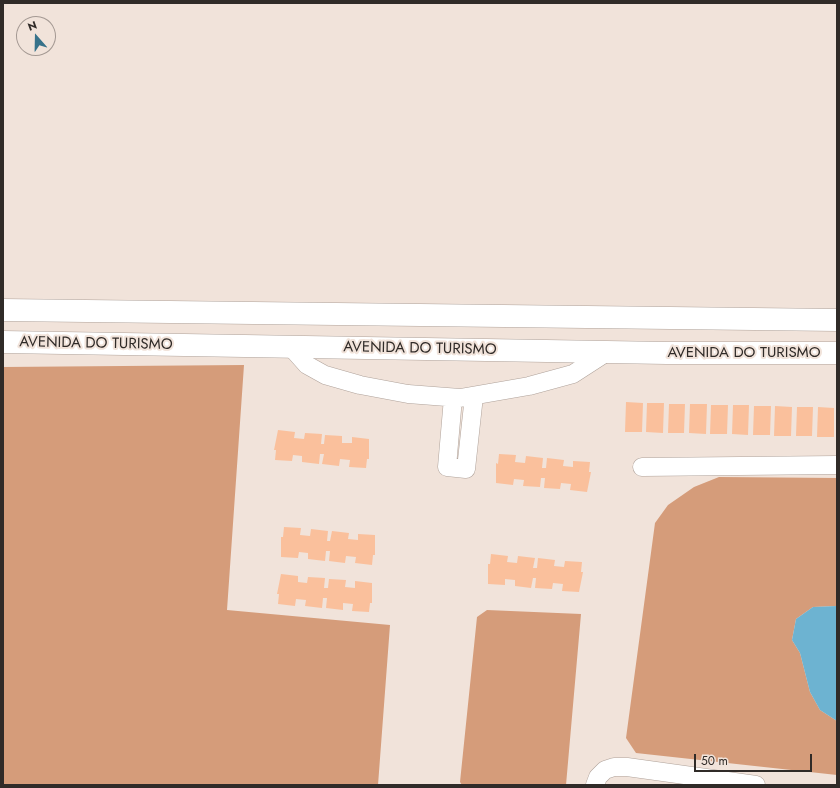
<!DOCTYPE html>
<style>
body{margin:0}
#map{position:relative;width:840px;height:788px;overflow:hidden;background:#f1e3da;font-family:Jost,sans-serif}
canvas{display:block}
.frame{position:absolute;inset:0;border:4px solid #302b28;pointer-events:none}
.north{position:absolute;left:16px;top:16px;width:40px;height:40px;box-sizing:border-box;background:#f1e3da;border:1px solid #a49993;border-radius:50%;rotate:340deg;font-size:11px;font-weight:700;line-height:16px;text-align:center;color:#302b28}
.north::after{content:'';display:block;margin:auto;width:14px;height:18px;background:#37728a;clip-path:polygon(50% 0,100% 100%,50% 72%,0 100%)}
.scale{position:absolute;left:694px;top:754px;width:118px;height:18px;box-sizing:border-box;border:2px solid #302b28;border-top:0;padding-left:5px;font-size:12px;line-height:14px;white-space:nowrap;color:#302b28;-webkit-text-stroke:3px #f1e3da;paint-order:stroke}
</style>
<div id="map">
<canvas width="840" height="788"></canvas>
<div class="frame"></div>
<div class="north">N</div>
<div class="scale">50 m</div>
</div>
<script>
const g = document.querySelector('canvas').getContext('2d');
g.lineJoin = 'round';
function fill(path, color) {
  g.fillStyle = color;
  g.fill(path, 'evenodd');
}
function toPath(rows) {
  const path = new Path2D();
  for (const r of rows) {
    path.moveTo(r[0], r[1]);
    for (let i = 2; i < r.length; i += 2) path.lineTo(r[i], r[i + 1]);
  }
  return path;
}
function stroke(path, color, width, dash) {
  g.strokeStyle = color;
  g.lineWidth = width;
  g.lineCap = dash ? 'butt' : 'round';
  g.setLineDash(dash || []);
  g.stroke(path);
}
function drawText(font, color, halo, rows, align = 'center') {
  g.font = font + ' Jost,sans-serif';
  g.lineWidth = 4;
  g.setLineDash([]);
  g.textBaseline = 'middle';
  g.strokeStyle = halo;
  g.fillStyle = color;
  for (const [text, x, y, turn = 0] of rows) {
    g.save();
    g.translate(x, y);
    g.rotate((+turn || 0) * Math.PI / 180);
    g.textAlign = isNaN(turn) ? turn : align;
    if (halo) g.strokeText(text, 0, 0);
    g.fillText(text, 0, 0);
    g.restore();
  }
}
fill(toPath([
 [244,365,227,610,390,625,378,785,3,785,3,367],
 [719,477,837,478,837,606,813,607,796,619,792,640,800,653,810,692,820,710,837,721,837,775,636,753,626,738,655,523,668,505,694,487],
 [487,610,581,614,566,785,462,785,460,782,477,617]
]), '#d59c7a');
fill(toPath([
 [837,606,837,721,820,710,810,692,800,653,792,640,796,619,813,607]
]), '#6db3d1');
fill(toPath([
 [626,402,643,403,642,432,625,432],
 [647,403,664,403,663,433,646,432],
 [669,404,685,404,684,433,668,433],
 [690,404,707,404,706,434,689,433],
 [711,405,728,405,727,434,710,434],
 [733,405,749,405,748,435,732,434],
 [754,406,771,406,770,435,753,435],
 [775,406,792,407,791,436,774,436],
 [797,407,813,407,812,436,796,436],
 [818,407,834,408,834,437,817,437],
 [278,430,295,432,294,438,304,439,305,433,322,434,321,444,324,444,325,435,342,436,342,443,352,443,352,437,369,439,369,459,367,459,366,468,349,467,350,460,340,459,339,466,322,464,324,454,320,454,319,464,302,462,302,456,293,455,292,461,275,460,276,450,274,450],
 [499,454,516,455,515,462,525,463,526,456,543,458,542,468,546,468,547,458,564,460,563,466,573,467,573,461,590,462,589,472,591,472,587,492,570,490,571,484,561,483,560,489,544,488,545,478,541,478,540,487,523,486,524,480,514,479,513,485,496,483,496,463,498,464],
 [284,527,301,528,300,535,310,536,311,529,328,531,327,541,330,541,332,531,349,533,348,539,358,540,358,534,375,535,375,555,373,555,372,565,355,563,356,557,346,556,345,563,329,561,330,551,326,551,325,561,308,559,308,553,299,552,298,558,281,557,281,537,283,537],
 [491,554,508,556,507,562,517,563,518,556,535,558,533,568,537,568,538,558,555,560,554,566,564,567,565,561,582,562,581,572,583,572,579,592,562,591,563,584,553,583,552,589,535,588,536,578,533,578,531,588,515,586,515,580,505,579,505,585,488,584,488,564,490,564],
 [281,574,298,576,298,582,307,583,308,577,325,578,324,588,328,588,329,579,346,580,345,587,355,588,355,581,372,583,372,603,370,603,369,612,352,611,353,604,343,603,343,610,326,608,327,598,323,598,322,608,305,606,306,600,296,599,295,606,278,604,279,594,277,594]
]), '#fac09c');
const minor = toPath([
 [291,347,307,365,325,375,360,385,408,394,460,398,529,386,573,374,607,352],
 [453,398,447,467,466,469,474,396],
 [642,467,837,465],
 [595,785,598,777,605,770,614,767,627,767,756,785]
]);
const trunk = toPath([
 [3,310,837,320],
 [3,342,667,353,837,353]
]);
stroke(minor, '#afa29a', 19);
stroke(trunk, '#afa29a', 23);
stroke(minor, '#fff', 18);
stroke(trunk, '#fff', 22);
drawText('15px', '#302b28', '#f1e3da', [
 ["AVENIDA DO TURISMO",96,344,1],
 ["AVENIDA DO TURISMO",420,349,1],
 ["AVENIDA DO TURISMO",744,353]
]);
</script>
